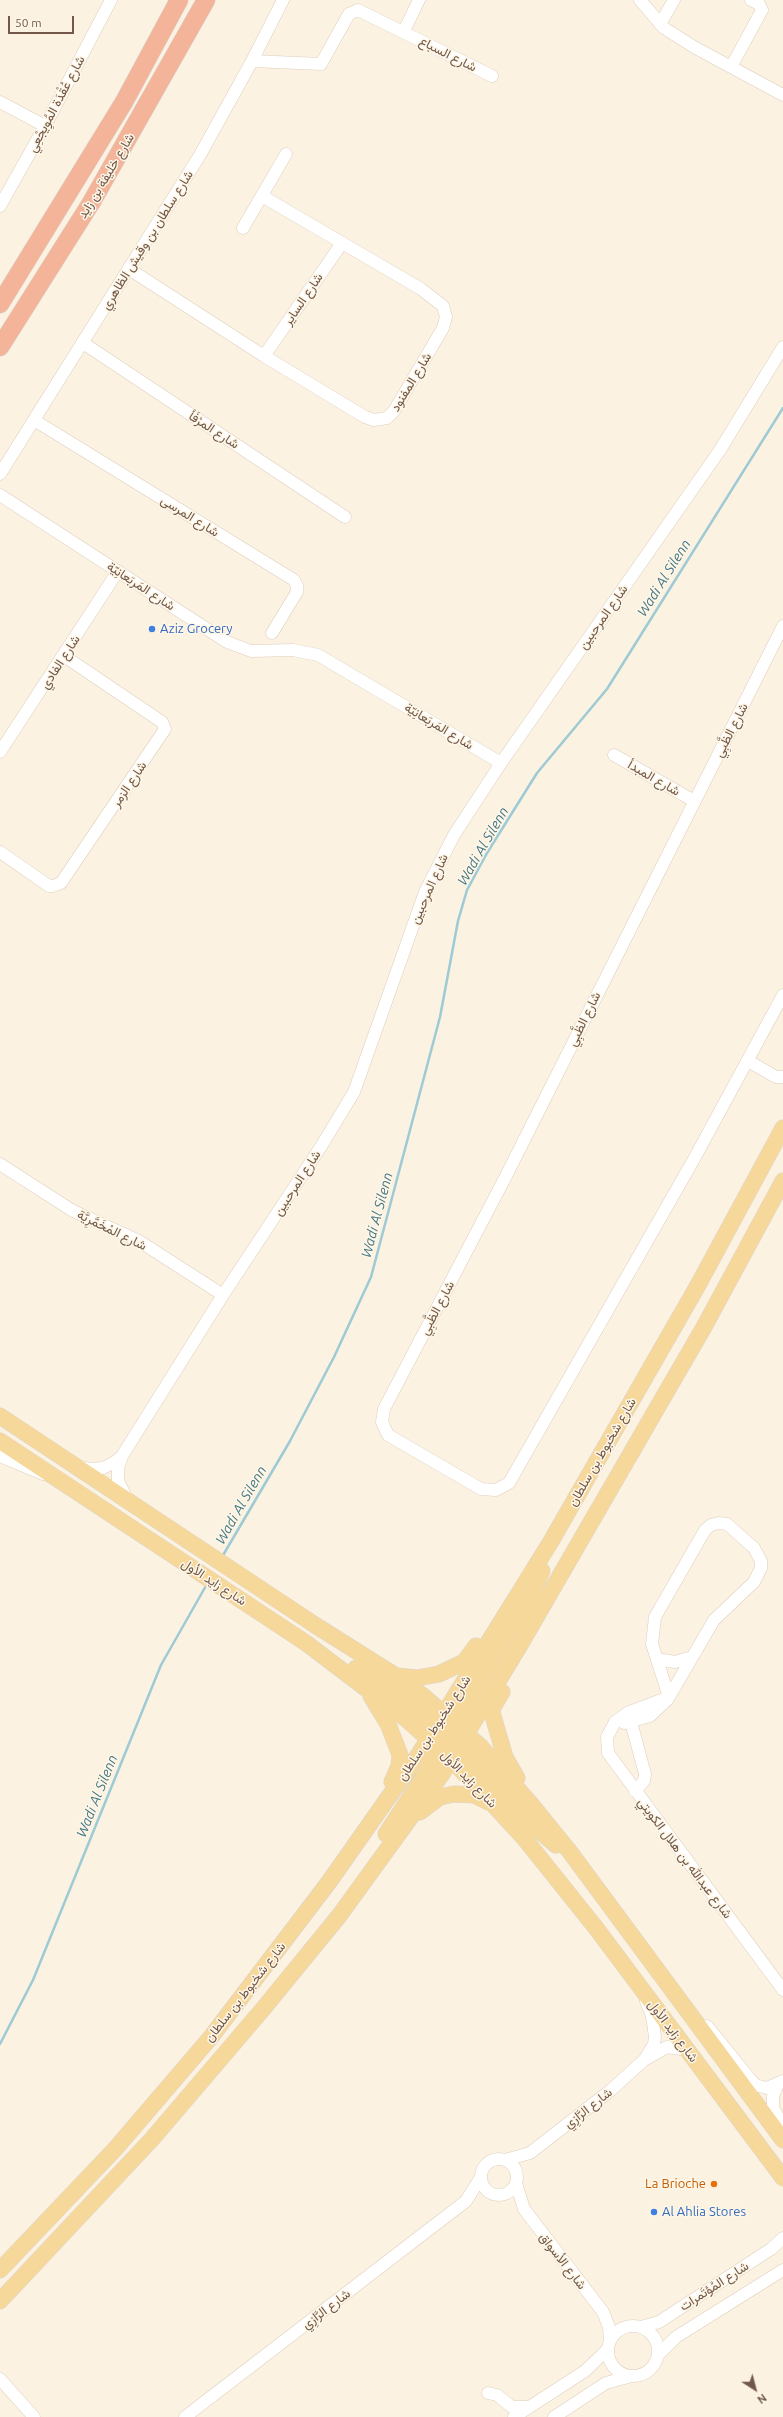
<!DOCTYPE html>
<meta charset="utf-8">
<style>
body{margin:0}
#map{position:relative;width:783px;height:2417px;overflow:hidden;background:#fbf2e1;font-family:Ubuntu,sans-serif}
canvas{display:block}
.north{position:absolute;left:735px;top:2369px;width:40px;height:40px;-webkit-text-stroke:3px #fef6e7;paint-order:stroke;rotate:144deg;font-size:11px;font-weight:700;line-height:16px;text-align:center;color:#715849}
.north::after{content:'';display:block;margin:auto;width:14px;height:18px;background:#715849;clip-path:polygon(50% 0,100% 100%,50% 72%,0 100%)}
.scale{position:absolute;left:8px;top:16px;width:66px;height:18px;box-sizing:border-box;border:2px solid #715849;border-top:0;padding-left:5px;font-size:12px;line-height:14px;white-space:nowrap;color:#715849;-webkit-text-stroke:3px #fef6e7;paint-order:stroke}
</style>
<div id="map">
<canvas width="783" height="2417"></canvas>
<div class="north">N</div>
<div class="scale">50 m</div>
</div>
<script>
const g = document.querySelector('canvas').getContext('2d');
g.lineJoin = 'round';
function toPath(rows) {
  const path = new Path2D();
  for (const r of rows) {
    if (r.length === 3) {
      path.moveTo(r[0] + r[2], r[1]);
      path.arc(r[0], r[1], r[2], 0, 2 * Math.PI);
      continue;
    }
    path.moveTo(r[0], r[1]);
    for (let i = 2; i < r.length; i += 2) path.lineTo(r[i], r[i + 1]);
  }
  return path;
}
function stroke(path, color, width, dash) {
  g.strokeStyle = color;
  g.lineWidth = width;
  g.lineCap = dash ? 'butt' : 'round';
  g.setLineDash(dash || []);
  g.stroke(path);
}
function drawText(font, color, halo, rows, align = 'center') {
  g.font = font + ' Ubuntu,Vazirmatn,sans-serif';
  g.lineWidth = 3;
  g.setLineDash([]);
  g.textBaseline = 'middle';
  g.strokeStyle = halo;
  g.fillStyle = color;
  for (const [text, x, y, turn = 0] of rows) {
    g.save();
    g.translate(x, y);
    g.rotate((+turn || 0) * Math.PI / 180);
    g.textAlign = isNaN(turn) ? turn : align;
    if (halo) g.strokeText(text, 0, 0);
    g.fillText(text, 0, 0);
    g.restore();
  }
}
stroke(toPath([
 [222,1557,290,1441,334,1357,371,1277,440,1017,458,921,467,890,487,853,537,773,607,689,783,408],
 [0,2044,33,1980,161,1665,207,1584]
]), '#9dcad4', 2.5);
const minor = toPath([
 [640,0,664,28,694,47,783,95],
 [660,24,674,0],
 [404,31,419,0],
 [252,61,321,64,349,14,358,10,492,76],
 [731,67,762,10,759,4,751,0],
 [0,102,45,126],
 [0,206,45,126,111,0],
 [243,228,286,154],
 [129,269,264,356,365,417,374,420,387,418,394,411,443,328,446,317,443,306,421,289,262,196],
 [83,343,345,517],
 [264,356,342,243],
 [34,420,294,580,297,586,297,592,272,633],
 [0,474,200,155,252,61,283,0],
 [0,495,227,642,251,651,293,650,318,655,501,763],
 [783,626,506,1176,384,1409,382,1422,388,1435,481,1489,496,1490,509,1483,694,1159,783,995],
 [0,752,118,571],
 [614,755,694,801],
 [0,852,49,886,53,886,61,883,165,729,162,722,64,656],
 [748,1061,776,1077,783,1077],
 [0,1164,73,1211,139,1241,223,1295],
 [0,1456,43,1474],
 [79,1467,90,1469,103,1468,115,1462,122,1456],
 [127,1499,118,1481,118,1468,122,1456,223,1295,322,1145,354,1092,425,892,454,835,501,763,720,450,783,347],
 [719,1523,727,1524,754,1548,761,1561,761,1568,754,1582,714,1620,669,1697,652,1644,655,1617,705,1530,711,1525,719,1523],
 [657,1659,675,1662,692,1657],
 [669,1697,629,1712,615,1722,607,1737,608,1753,783,1990],
 [631,1722,645,1774,644,1781,635,1791],
 [624,1723,650,1716,668,1699],
 [707,2026,755,2085,767,2088,783,2081],
 [645,2059,654,2044,655,2037,652,2016,646,2001],
 [778,2084,773,2096,773,2108,783,2126],
 [499,2177,18],
 [505,2160,530,2153,611,2090,644,2060,667,2047,688,2050],
 [516,2183,524,2209,603,2312,609,2327,610,2341],
 [633,2351,25],
 [641,2327,659,2322,771,2249,783,2238],
 [659,2354,676,2337,783,2270],
 [0,2379,34,2417],
 [488,2393,497,2395,512,2407,529,2407],
 [185,2417,466,2201,481,2177],
 [514,2417,585,2371,608,2349],
 [554,2417,606,2383,628,2377]
]);
const major = toPath([
 [0,1416,315,1625,396,1676,422,1695,481,1747,531,1804,570,1852,783,2140],
 [0,1441,306,1643,406,1719,451,1759,524,1838,596,1928,783,2178],
 [356,1668,395,1693,444,1731],
 [397,1676,417,1678,439,1674,464,1662,476,1646],
 [502,1692,492,1709,493,1716,505,1757,517,1778],
 [371,1696,388,1724,400,1755,399,1766,392,1782],
 [450,1741,458,1746,537,1829,556,1845],
 [451,1759,449,1741,454,1723,531,1595,542,1571],
 [420,1812,440,1797,454,1794,474,1795,488,1802],
 [386,1834,441,1750,445,1741],
 [0,2270,116,2148,211,2037,329,1882,419,1754,550,1543,697,1287,783,1128],
 [0,2301,152,2139,263,2009,339,1916,442,1774,520,1645,704,1327,783,1181]
]);
const highway = toPath([
 [0,304,124,102,179,0],
 [0,347,91,203,206,0]
]);
stroke(minor, '#decebd', 13);
stroke(major, '#dad4d0', 17);
stroke(highway, '#dad4d0', 19);
stroke(minor, '#fff', 12);
stroke(major, '#f7d89b', 16);
stroke(highway, '#f3b49a', 18);
for (const [x, y, r, color] of [
 [152,629,4,"#3f7fe0"],
 [714,2184,4,"#e8710a"],
 [654,2212,4,"#3f7fe0"]
]) {
  const dot = new Path2D();
  dot.arc(x, y, r, 0, 2 * Math.PI);
  g.fillStyle = color;
  g.fill(dot);
  stroke(dot, '#fef6e7', 1.5);
}
drawText('13px', '#715849', '#fef6e7', [
 ["شارع السباع",448,54,27],
 ["شارع عُقْدَة المُوِيجْعِي",56,104,-62],
 ["شارع خليفة بن زايد",106,176,-59],
 ["شارع سلطان بن وقيش الظاهري",147,240,-58],
 ["شارع الساير",303,299,-56],
 ["شارع المفنود",411,382,-59],
 ["شارع المرْفَأ",214,430,33],
 ["شارع المرسى",190,516,32],
 ["شارع المَربَعانِيّة",141,586,33],
 ["شارع المرحبين",603,617,-55],
 ["شارع الفادي",60,662,-57],
 ["شارع المَربَعانِيّة",439,726,31],
 ["شارع الظَّبِي",731,730,-63],
 ["شارع المبدأ",654,778,30],
 ["شارع الزمر",129,784,-56],
 ["شارع المرحبين",429,889,-66],
 ["شارع الظَّبِي",584,1019,-64],
 ["شارع المرحبين",297,1183,-57],
 ["شارع المْخَمَّرِيَّة",112,1230,26],
 ["شارع الظَّبِي",437,1308,-62],
 ["شارع شخبوط بن سلطان",602,1452,-60],
 ["شارع زايد الأول",214,1582,33],
 ["شارع شخبوط بن سلطان",434,1728,-57],
 ["شارع زايد الأول",469,1779,46],
 ["شارع عبدالله بن هلال الكويتي",685,1858,53],
 ["شارع شخبوط بن سلطان",245,1992,-52],
 ["شارع زايد الأول",673,2031,53],
 ["شارع الرَّازِي",588,2108,-38],
 ["شارع الأسواق",563,2261,52],
 ["شارع المُؤتَمرات",714,2286,-33],
 ["شارع الرَّازِي",326,2309,-37]
]);
drawText('13px', '#366cbe', '#fef6e7', [
 ["Aziz Grocery",160,629],
 ["Al Ahlia Stores",662,2212]
], 'left');
drawText('13px', '#c56008', '#fef6e7', [
 ["La Brioche",706,2184]
], 'right');
drawText('italic 14px', '#447784', '#fef6e7', [
 ["Wadi Al Silenn",664,578,-58],
 ["Wadi Al Silenn",483,846,-60],
 ["Wadi Al Silenn",377,1215,-75],
 ["Wadi Al Silenn",241,1505,-60],
 ["Wadi Al Silenn",97,1796,-68]
]);
</script>
